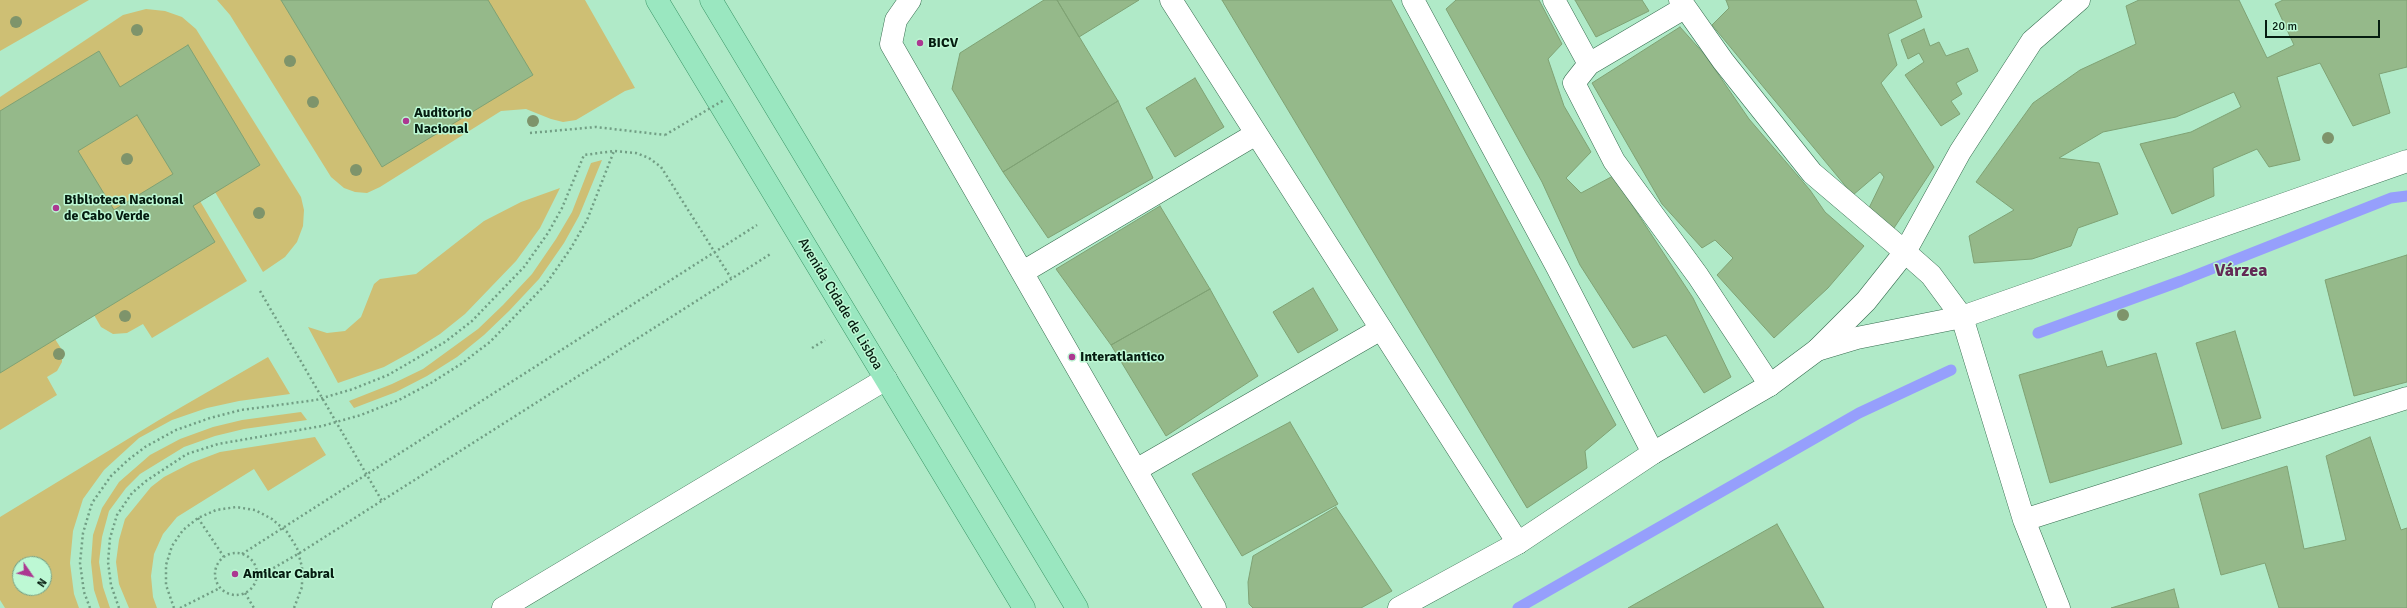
<!DOCTYPE html>
<meta charset="utf-8">
<style>
body{margin:0}
#map{position:relative;width:2407px;height:608px;overflow:hidden;background:#b0eac8;font-family:Signika,sans-serif}
canvas{display:block}
.north{position:absolute;left:12px;top:556px;width:40px;height:40px;box-sizing:border-box;background:#bdf8d4;border:1px solid #73a086;border-radius:50%;rotate:124deg;font-size:11px;font-weight:700;line-height:16px;text-align:center;color:#051c10}
.north::after{content:'';display:block;margin:auto;width:14px;height:18px;background:#ac3891;clip-path:polygon(50% 0,100% 100%,50% 72%,0 100%)}
.scale{position:absolute;left:2265px;top:20px;width:115px;height:18px;box-sizing:border-box;border:2px solid #051c10;border-top:0;padding-left:5px;font-size:12px;line-height:14px;white-space:nowrap;color:#051c10;-webkit-text-stroke:3px #bdf8d4;paint-order:stroke}
</style>
<div id="map">
<canvas width="2407" height="608"></canvas>
<div class="north">N</div>
<div class="scale">20 m</div>
</div>
<script>
const g = document.querySelector('canvas').getContext('2d');
g.lineJoin = 'round';
function fill(path, color) {
  g.fillStyle = color;
  g.fill(path, 'evenodd');
}
function toPath(rows) {
  const path = new Path2D();
  for (const r of rows) {
    if (r.length === 3) {
      path.moveTo(r[0] + r[2], r[1]);
      path.arc(r[0], r[1], r[2], 0, 2 * Math.PI);
      continue;
    }
    path.moveTo(r[0], r[1]);
    for (let i = 2; i < r.length; i += 2) path.lineTo(r[i], r[i + 1]);
  }
  return path;
}
function stroke(path, color, width, dash) {
  g.strokeStyle = color;
  g.lineWidth = width;
  g.lineCap = dash ? 'butt' : 'round';
  g.setLineDash(dash || []);
  g.stroke(path);
}
function drawText(font, color, halo, rows, align = 'center') {
  g.font = font + ' Signika,sans-serif';
  g.lineWidth = 3;
  g.setLineDash([]);
  g.textBaseline = 'middle';
  g.strokeStyle = halo;
  g.fillStyle = color;
  for (const [text, x, y, turn = 0] of rows) {
    g.save();
    g.translate(x, y);
    g.rotate((+turn || 0) * Math.PI / 180);
    g.textAlign = isNaN(turn) ? turn : align;
    if (halo) g.strokeText(text, 0, 0);
    g.fillText(text, 0, 0);
    g.restore();
  }
}
fill(toPath([
 [0,0,89,0,0,51],
 [217,0,585,0,635,88,625,91,576,120,563,122,551,119,526,109,501,111,380,187,367,193,355,192,344,188,331,177,230,15],
 [146,9,165,11,182,17,196,29,301,197,304,210,303,226,297,242,285,257,263,272,215,192,200,201,247,281,152,338,143,324,127,333,113,334,101,327,94,315,55,339,62,350,62,362,57,371,47,377,57,395,0,430,0,97,123,15],
 [602,160,579,216,564,243,539,279,509,311,484,335,457,357,427,376,396,392,354,408,349,401,392,384,423,369,478,329,503,305,532,274,556,239,572,212,591,163],
 [560,188,540,228,516,261,465,314,440,334,413,351,384,367,338,383,308,327,327,333,345,331,361,317,374,284,380,279,416,274,484,221,521,202],
 [268,357,290,394,239,401,207,408,172,420,139,438,104,470,83,499,73,531,70,563,74,594,79,608,5,608,0,600,0,517,159,420],
 [20,564,44,564,44,588,20,588],
 [301,412,307,420,244,429,215,436,184,447,140,474,126,488,109,511,102,537,99,562,103,587,110,608,100,608,94,590,91,562,93,535,102,508,119,482,150,455,180,439,213,427,242,420],
 [315,437,326,455,268,491,254,469,177,517,163,534,154,554,151,576,153,597,157,608,129,608,119,584,116,562,119,540,125,519,151,487,164,477,191,463,220,452]
]), '#cebf74');
stroke(toPath([
 [2038,333,2181,281,2391,198,2407,196],
 [1518,608,1859,413,1951,370]
]), '#969ffc', 11);
const building = toPath([
 [281,0,488,0,533,75,382,167,281,0],
 [1044,0,1057,0,1118,101,1003,172,952,89,960,53,1044,0],
 [1057,0,1139,0,1079,37,1057,0],
 [1222,0,1391,0,1616,425,1585,451,1587,468,1527,508,1222,0],
 [1456,0,1539,0,1562,44,1548,59,1564,106,1591,152,1566,178,1581,193,1613,176,1693,298,1731,377,1704,393,1666,335,1633,348,1580,265,1542,182,1446,9,1456,0],
 [1575,0,1642,0,1649,11,1596,37,1575,0],
 [1726,0,1916,0,1922,17,1888,34,1897,65,1881,83,1934,167,1894,228,1868,210,1884,177,1880,172,1853,195,1712,25,1729,8,1726,0],
 [2139,0,2239,0,2267,58,2294,45,2275,4,2283,0,2407,0,2407,67,2379,74,2390,113,2353,126,2320,63,2277,77,2300,160,2269,167,2257,149,2213,168,2214,196,2172,214,2140,144,2191,132,2241,107,2234,92,2176,117,2103,132,2059,158,2099,163,2118,214,2078,228,2071,246,2032,259,1974,263,1969,236,2014,210,1976,182,2033,103,2080,70,2136,44,2126,6,2139,0],
 [1680,27,1705,55,1749,119,1810,190,1825,212,1864,246,1828,288,1774,338,1717,275,1733,258,1715,240,1702,248,1662,204,1592,83,1680,27],
 [1924,29,1930,46,1939,42,1946,56,1968,48,1978,71,1956,83,1962,94,1951,101,1960,114,1941,126,1905,75,1924,62,1919,53,1908,59,1901,40,1924,29],
 [188,45,260,165,193,206,215,242,0,373,0,111,99,51,120,87,188,45],
 [137,115,173,174,114,210,78,151,137,115],
 [1195,78,1224,127,1175,157,1146,108,1195,78],
 [1118,101,1153,178,1048,238,1003,172,1118,101],
 [1160,206,1210,289,1111,345,1056,269,1160,206],
 [2407,255,2407,382,2354,396,2325,280,2407,255],
 [1313,288,1338,330,1298,353,1273,312,1313,288],
 [1210,289,1258,376,1166,436,1111,345,1210,289],
 [2235,331,2261,418,2222,429,2196,343,2235,331],
 [2102,351,2107,367,2156,353,2182,444,2050,483,2019,375,2102,351],
 [1290,422,1338,504,1242,556,1192,474,1290,422],
 [2370,437,2401,530,2407,528,2407,608,2279,608,2265,563,2221,575,2199,494,2287,466,2304,549,2346,540,2326,456,2370,437],
 [1336,507,1392,591,1361,608,1253,608,1249,604,1248,582,1253,556,1336,507],
 [1777,524,1824,608,1628,608,1777,524],
 [2174,589,2179,608,2111,608,2174,589]
]);
fill(building, '#95b98a');
stroke(building, '#7fa274', 1);
const service = toPath([
 [910,0,896,20,891,44,1215,608],
 [1554,0,1589,64,1574,83,1614,161,1698,276,1770,385],
 [1680,0,1723,61,1812,173,1905,252],
 [1589,64,1684,8],
 [1023,272,1256,134],
 [1136,470,1381,329],
 [503,608,886,379]
]);
const minor = toPath([
 [1171,0,1518,543],
 [1413,0,1557,267,1653,453],
 [1905,252,1931,275,1962,317,2024,520,2059,608],
 [1817,350,1857,338,1962,317,2407,161],
 [2024,520,2407,398]
]);
const tertiary = toPath([
 [1399,608,1518,543,1653,453,1770,385,1817,350,1866,301,1905,252,1960,152,2032,41,2079,0]
]);
const primary = toPath([
 [657,0,1024,608],
 [711,0,1077,608]
]);
stroke(service, '#366d4f', 23);
stroke(minor, '#366d4f', 23);
stroke(tertiary, '#366d4f', 23);
stroke(primary, '#3a9667', 23);
stroke(toPath([
 [530,133,596,127,665,135],
 [260,291,382,501],
 [812,348,825,340],
 [198,518,224,557],
 [236,574,21],
 [242,554,757,225],
 [256,578,298,554,772,253],
 [245,593,254,608],
 [90,608,84,592,80,563,83,533,92,503,111,476,128,460,145,447,176,430,210,418,241,410,316,400,353,389,388,375,445,342,472,321,524,267,548,233,562,208,584,155,614,151,636,153,649,158,661,167,731,278],
 [119,608,111,585,108,562,110,538,117,515,132,493,146,481,187,454,218,444,322,426,361,415,399,400,431,383,461,364,490,342,546,284,571,248,587,220,614,151],
 [174,608,166,585,166,565,172,546,183,530,198,518,216,510,236,507,255,510,272,519,287,532,297,548,302,567,302,587,294,608],
 [180,608,220,588]
]), '#719e84', 2.5, [2, 3]);
stroke(service, '#fff', 22);
stroke(minor, '#fff', 22);
stroke(tertiary, '#fff', 22);
stroke(primary, '#9ae7c0', 22);
stroke(toPath([
 [665,135,724,100]
]), '#719e84', 2.5, [2, 3]);
g.fillStyle = '#7e946b';
for (const [x, y] of [
 [16,22],
 [137,30],
 [290,61],
 [313,102],
 [533,121],
 [2328,138],
 [127,159],
 [356,170],
 [259,213],
 [2123,315],
 [125,316],
 [59,354]
]) {
  g.beginPath();
  g.arc(x, y, 6, 0, 2 * Math.PI);
  g.fill();
}
for (const [x, y, r, color] of [
 [920,43,4,"#ac3891"],
 [406,121,4,"#ac3891"],
 [56,208,4,"#ac3891"],
 [1072,357,4,"#ac3891"],
 [235,574,4,"#ac3891"]
]) {
  const dot = new Path2D();
  dot.arc(x, y, r, 0, 2 * Math.PI);
  g.fillStyle = color;
  g.fill(dot);
  stroke(dot, '#bdf8d4', 1.5);
}
drawText('bold 14px', '#051c10', '#bdf8d4', [
 ["BICV",928,43],
 ["Auditorio",414,113],
 ["Nacional",414,129],
 ["Biblioteca Nacional",64,200],
 ["de Cabo Verde",64,216],
 ["Interatlantico",1080,357],
 ["Amilcar Cabral",243,574]
], 'left');
drawText('14px', '#051c10', '#bdf8d4', [
 ["Avenida Cidade de Lisboa",840,304,59]
]);
drawText('bold 18px', '#632a55', '#bdf8d4', [
 ["Várzea",2241,271]
]);
</script>
